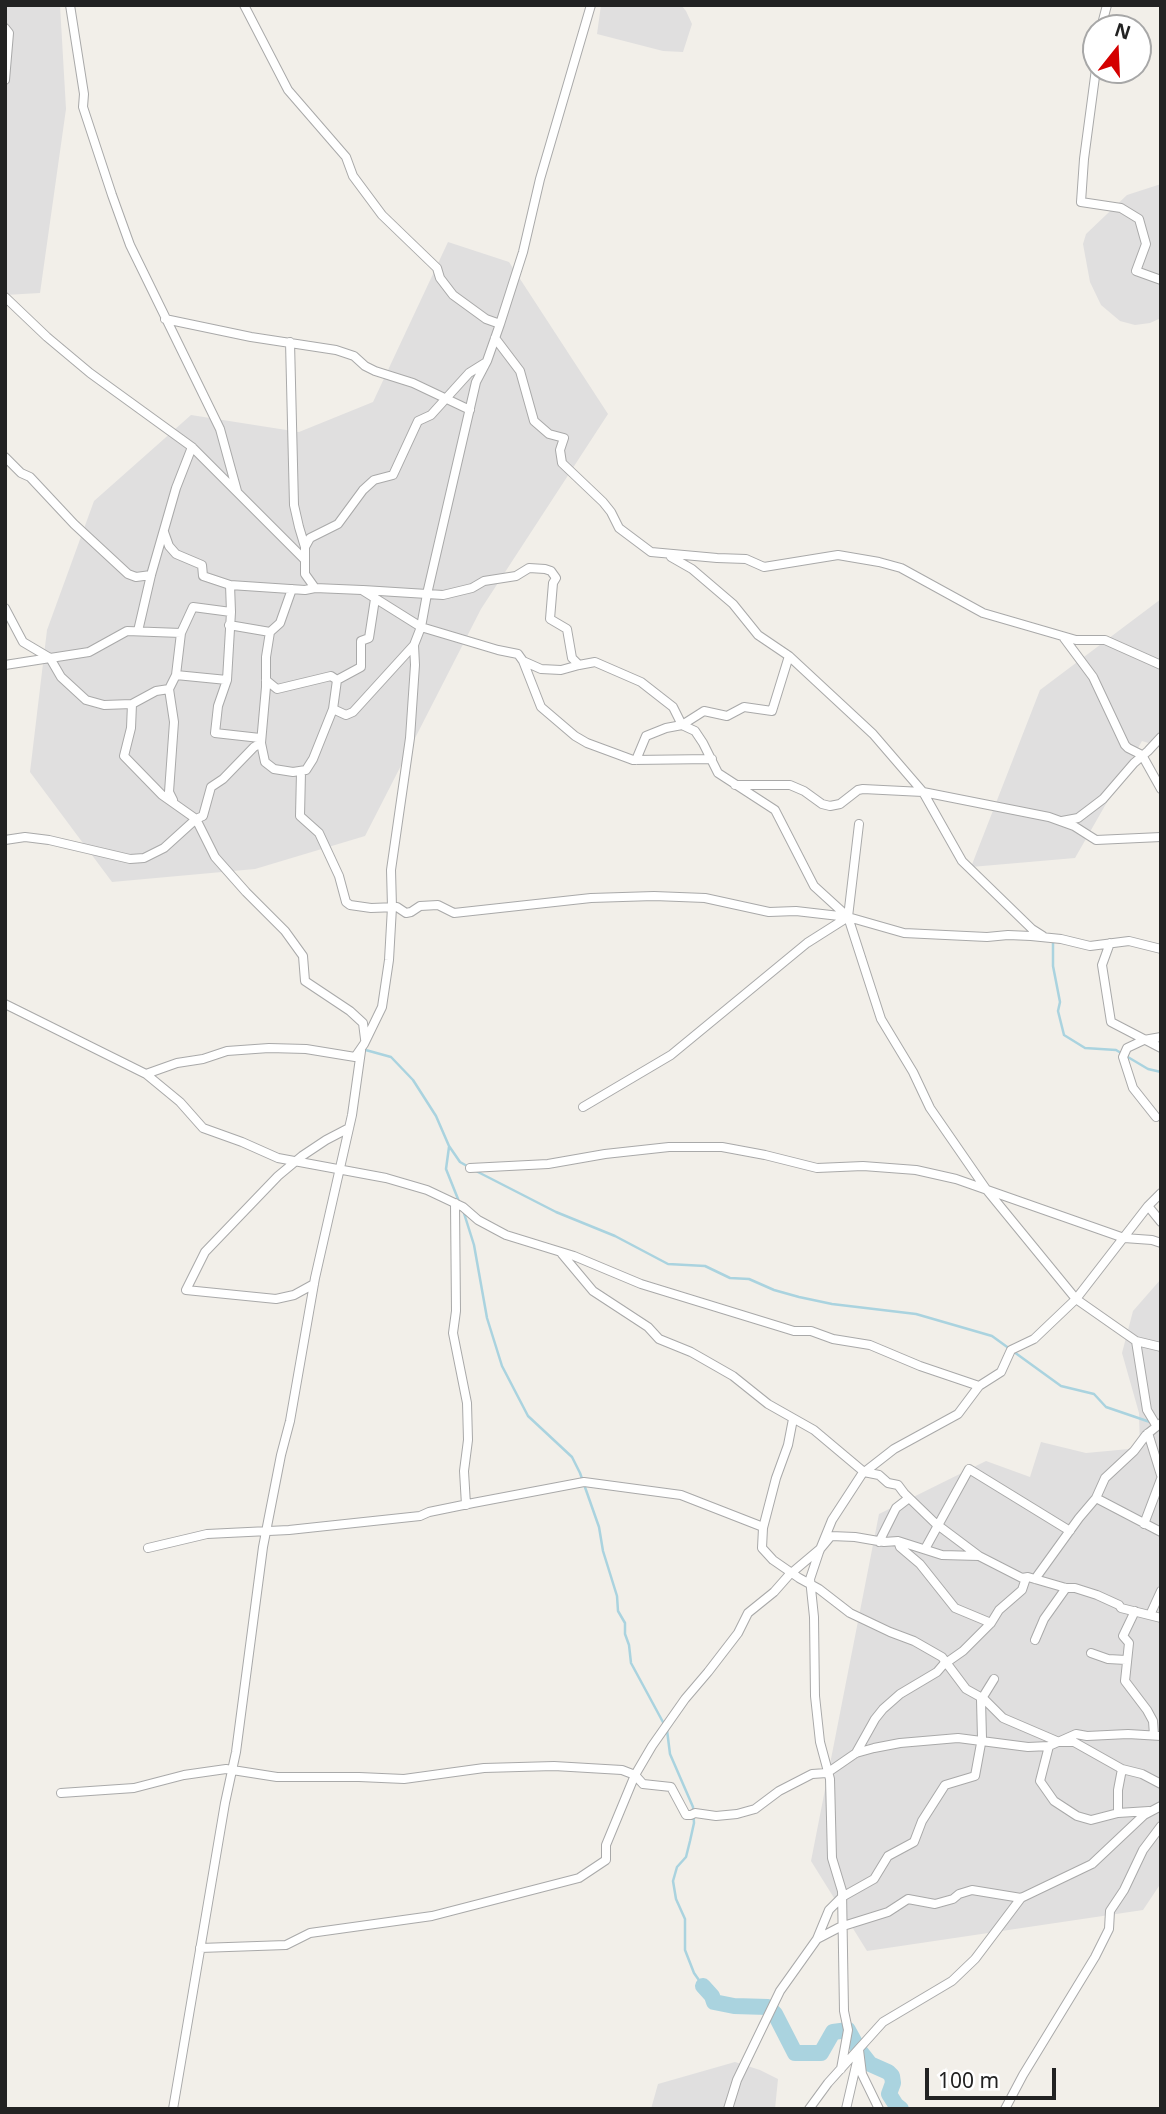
<!DOCTYPE html>
<style>
body{margin:0}
#map{position:relative;width:1166px;height:2114px;overflow:hidden;background:#f2efe9;font-family:"Noto Sans",sans-serif}
canvas{display:block}
.frame{position:absolute;inset:0;border:7px solid #222;pointer-events:none}
.north{position:absolute;left:1082px;top:14px;width:70px;height:70px;box-sizing:border-box;background:#fff;border:2px solid #a7a7a7;border-radius:50%;rotate:18deg;font-size:19px;font-weight:700;line-height:28px;text-align:center;color:#222}
.north::after{content:'';display:block;margin:auto;width:24px;height:32px;background:#d40000;clip-path:polygon(50% 0,100% 100%,50% 72%,0 100%)}
.scale{position:absolute;left:925px;top:2068px;width:131px;height:32px;box-sizing:border-box;border:4px solid #222;border-top:0;padding-left:9px;font-size:21px;line-height:24px;white-space:nowrap;color:#222;-webkit-text-stroke:5px #fff;paint-order:stroke}
</style>
<div id="map">
<canvas width="1166" height="2114"></canvas>
<div class="frame"></div>
<div class="north">N</div>
<div class="scale">100 m</div>
</div>
<script>
const g = document.querySelector('canvas').getContext('2d');
g.lineJoin = 'round';
function fill(path, color) {
  g.fillStyle = color;
  g.fill(path, 'evenodd');
}
function toPath(rows) {
  const path = new Path2D();
  for (const r of rows) {
    path.moveTo(r[0], r[1]);
    for (let i = 2; i < r.length; i += 2) path.lineTo(r[i], r[i + 1]);
  }
  return path;
}
function stroke(path, color, width, dash) {
  g.strokeStyle = color;
  g.lineWidth = width;
  g.lineCap = dash ? 'butt' : 'round';
  g.setLineDash(dash || []);
  g.stroke(path);
}
fill(toPath([
 [5,5,60,5,66,109,40,293,5,295],
 [601,5,681,5,686,11,692,24,683,52,663,51,597,34],
 [1161,184,1161,318,1150,323,1135,325,1120,321,1101,305,1090,282,1083,244,1086,234,1127,195],
 [448,242,509,262,608,414,481,609,365,836,255,869,112,882,30,772,47,630,94,501,191,415,299,432,373,402],
 [1161,599,1161,747,1142,741,1075,858,971,867,1040,690],
 [1161,1279,1161,1883,1143,1910,867,1951,811,1861,879,1514,986,1461,1030,1477,1041,1442,1086,1453,1140,1448,1139,1413,1122,1353,1133,1311],
 [735,2062,760,2070,778,2079,775,2109,651,2109,658,2084]
]), '#e0dfdf');
stroke(toPath([
 [1053,940,1053,966,1060,1002,1058,1011,1064,1035,1085,1048,1116,1050,1148,1069,1161,1072],
 [362,1049,391,1057,413,1080,436,1116,449,1146,460,1162,467,1166],
 [449,1147,446,1169,460,1204],
 [476,1171,556,1212,615,1236,668,1264,705,1266,730,1278,749,1279,774,1290,799,1297,832,1304,916,1314,992,1336,1061,1386,1094,1394,1106,1407,1150,1422],
 [463,1210,474,1245,487,1318,502,1366,528,1416,572,1457,580,1473,599,1527,603,1551,617,1596,618,1611,625,1623,625,1634,629,1645,631,1663,664,1724],
 [667,1730,670,1754,693,1807,694,1823,690,1841,686,1857,677,1867,673,1881,676,1899,685,1919,685,1950,694,1973,703,1986]
]), '#aad3df', 2.5);
stroke(toPath([
 [703,1986,712,1996,714,2002,734,2006,768,2007,775,2014,795,2053,821,2053,833,2032,848,2030,859,2050,870,2064,888,2072,892,2076,893,2083,889,2094,896,2105,901,2109]
]), '#aad3df', 16);
const street = toPath([
 [70,5,84,94,83,107,112,195,130,245,220,429,237,491],
 [244,5,288,90,346,157,353,176,382,215,437,268,440,278,453,295,486,319,500,324],
 [5,28,9,33,5,80],
 [1101,28,1107,5],
 [1096,69,1084,159,1081,202,1121,208,1139,219,1146,244,1136,271,1161,280],
 [5,297,47,337,90,373,192,447,305,560,305,574,315,588,362,590,421,627,498,650,518,654,523,661,541,669,561,670,579,665,595,662,641,682,673,707,682,725,695,731,703,743,718,773,775,810,814,886,848,917,881,1019,913,1072,930,1108,986,1189,1076,1299,1136,1341,1161,1347],
 [165,319,251,337,336,350,354,356,365,366,375,371,413,383,470,410],
 [495,338,520,371,534,421,549,434,564,438,560,450,562,463,603,502,611,512,619,528,651,552,717,558,746,559,764,567,838,555,879,562,901,568,983,613,1076,640,1105,640,1161,665],
 [290,342,294,505,299,527,305,547],
 [5,457,21,473,30,477,74,524,128,574,136,577,151,575],
 [164,532,169,546,176,554,202,565,203,576,230,585,305,590,315,588],
 [671,557,692,569,733,604,758,635,789,656,873,734,923,792,962,861,1032,929,1043,936],
 [305,560,305,547,310,538,338,524,363,490,374,480,393,475,418,421,431,415,469,373,485,363],
 [230,585,231,612,227,680,218,706,215,733,260,738],
 [363,590,443,595,472,588,484,581,516,576,529,568,545,569,551,571,556,578,553,583,550,619,567,629,572,658,579,665],
 [5,608,23,642,50,658,61,677,86,700,104,705,132,704,156,691,169,689],
 [229,625,270,632],
 [138,631,151,575,176,488,192,447],
 [1064,638,1093,677,1125,745,1128,748,1142,755,1161,789],
 [523,661,541,707,575,736,587,743,633,760,712,759],
 [5,665,89,652,127,631,181,633],
 [176,675,227,680],
 [266,680,277,689,331,676,337,680],
 [132,704,131,728,124,756,162,795,196,819,215,857,246,892,285,931,303,956,305,981,350,1011,363,1023,365,1039],
 [333,709,346,715,353,712,414,645],
 [261,743,265,762,274,769,293,772,306,770,313,759,333,709,337,680,361,667,361,641,369,638,375,599],
 [636,760,646,736,666,728,682,725,704,711,727,716,744,707,772,711,789,656],
 [301,772,300,816,319,833,339,876,346,902,350,905,371,908,397,907,406,913,411,912,420,906,438,905,454,913,591,898,654,896,705,898,769,912,796,911,848,917,904,933,987,937,1008,935,1031,936,1061,939,1090,946,1129,941,1161,949],
 [735,785,790,785,804,791,822,804,830,806,840,804,858,790,863,789,923,792,1049,817,1074,826,1096,840,1161,837],
 [173,800,169,792,174,722,169,689,176,675,181,633,193,607,231,612],
 [1062,821,1078,818,1103,799,1134,763,1148,751,1161,737],
 [5,840,25,837,49,840,130,859,144,858,164,848,196,819,203,816,211,787,223,779,254,747,261,743,266,687,266,657,270,632,280,623,292,589],
 [1110,943,1102,965,1111,1022,1161,1048],
 [5,1004,146,1074,180,1102,203,1128,242,1142,278,1158,386,1178,427,1190,463,1207,478,1220,506,1235,574,1256,641,1284,794,1331,811,1331,833,1339,870,1345,920,1366,979,1386],
 [146,1074,177,1063,203,1059,227,1051,269,1048,306,1049,355,1057,364,1044,382,1007,389,960,392,907,391,870,410,738,415,665,414,645,421,627,427,594,476,382,487,361,500,324,523,252,540,179,591,5],
 [583,1107,671,1055,807,943,848,917,859,824],
 [1156,1117,1133,1088,1123,1057,1127,1048,1144,1040,1161,1037],
 [470,1168,548,1164,605,1154,669,1147,722,1147,765,1155,817,1168,863,1166,916,1170,956,1179,1124,1238,1152,1240,1161,1243],
 [455,1203,456,1311,453,1333,467,1403,468,1440,464,1471,466,1505],
 [1148,1206,1161,1222],
 [562,1254,593,1291,648,1327,659,1339,691,1352,733,1376,768,1404,814,1430,864,1472,879,1475,888,1483,898,1485,904,1493,935,1523,979,1556],
 [314,1284,294,1295,276,1299,186,1290,205,1252,278,1176,302,1156,326,1140,349,1128],
 [1136,1341,1147,1410,1156,1425],
 [793,1419,788,1445,776,1478,763,1528,762,1548,773,1560,799,1578,819,1589,850,1613,890,1632,914,1641,942,1657,966,1689,984,1699,1003,1718,1059,1742,1074,1742,1122,1769,1142,1774,1161,1784],
 [1148,1433,1161,1475],
 [1096,1498,1161,1532],
 [1144,1524,1161,1479],
 [898,1541,900,1547,920,1564,955,1608,991,1623],
 [879,1542,896,1508,909,1498],
 [148,1548,207,1534,289,1530,420,1516,429,1512,473,1503,584,1482,681,1495,763,1527],
 [925,1549,969,1469,1070,1531],
 [1035,1579,1079,1518,1096,1498,1105,1478,1134,1451,1146,1435,1161,1423],
 [1135,1611,1123,1636,1129,1643,1125,1681,1147,1710,1153,1721,1154,1735],
 [1150,1615,1161,1591],
 [1035,1640,1044,1619,1066,1588],
 [1091,1653,1108,1659,1126,1660],
 [1049,1746,1040,1781,1054,1801,1077,1816,1091,1820,1118,1813,1149,1811],
 [856,1753,875,1719,883,1709,900,1694,937,1672,943,1665,963,1651,991,1623,999,1610,1022,1590,1026,1578],
 [61,1793,134,1788,184,1775,226,1769,277,1777,359,1777,404,1779,484,1768,554,1766,622,1770,635,1775,643,1784,671,1787,686,1815,691,1815,695,1813,716,1816,737,1814,755,1809,779,1791,812,1774,827,1773,856,1753,874,1748,900,1743,958,1738,1028,1747,1049,1746,1076,1734,1087,1736,1128,1734,1161,1736],
 [1118,1813,1118,1790,1122,1769],
 [817,1939,829,1910,842,1897,874,1879,888,1856,914,1842,922,1821,945,1785,975,1776,982,1738,981,1700,994,1679],
 [200,1948,286,1945,310,1933,432,1916,579,1878,606,1860,606,1845,635,1775,652,1746,685,1699,708,1672,738,1633,748,1613,774,1592,789,1575,821,1548,831,1536,855,1537,884,1542,898,1541,942,1555,979,1556,1022,1578,1028,1577,1066,1588,1075,1588,1097,1595,1119,1605,1121,1608,1161,1618],
 [859,2050,862,2074,879,2109],
 [841,2069,848,2030,844,2011,842,1891,832,1858,830,1779,820,1742,815,1696,814,1617,810,1579,819,1552,832,1520,862,1474,894,1449,958,1414,979,1386,1001,1372,1011,1350,1034,1339,1076,1299,1148,1206,1161,1193],
 [173,2109,225,1803,236,1752,263,1547,281,1455,290,1421,315,1278,352,1115,361,1051],
 [728,2109,737,2080,780,1991,817,1939,840,1927,888,1912,908,1899,935,1904,953,1899,959,1894,972,1890,1021,1898,1092,1864,1144,1815,1161,1806],
 [809,2109,828,2083,883,2022,952,1981,975,1959,1021,1898],
 [846,2109,858,2057],
 [1005,2109,1023,2075,1095,1957,1109,1929,1110,1911,1124,1890,1143,1850,1161,1826]
]);
stroke(street, '#a9a9a9', 10);
stroke(street, '#fff', 8);
</script>
